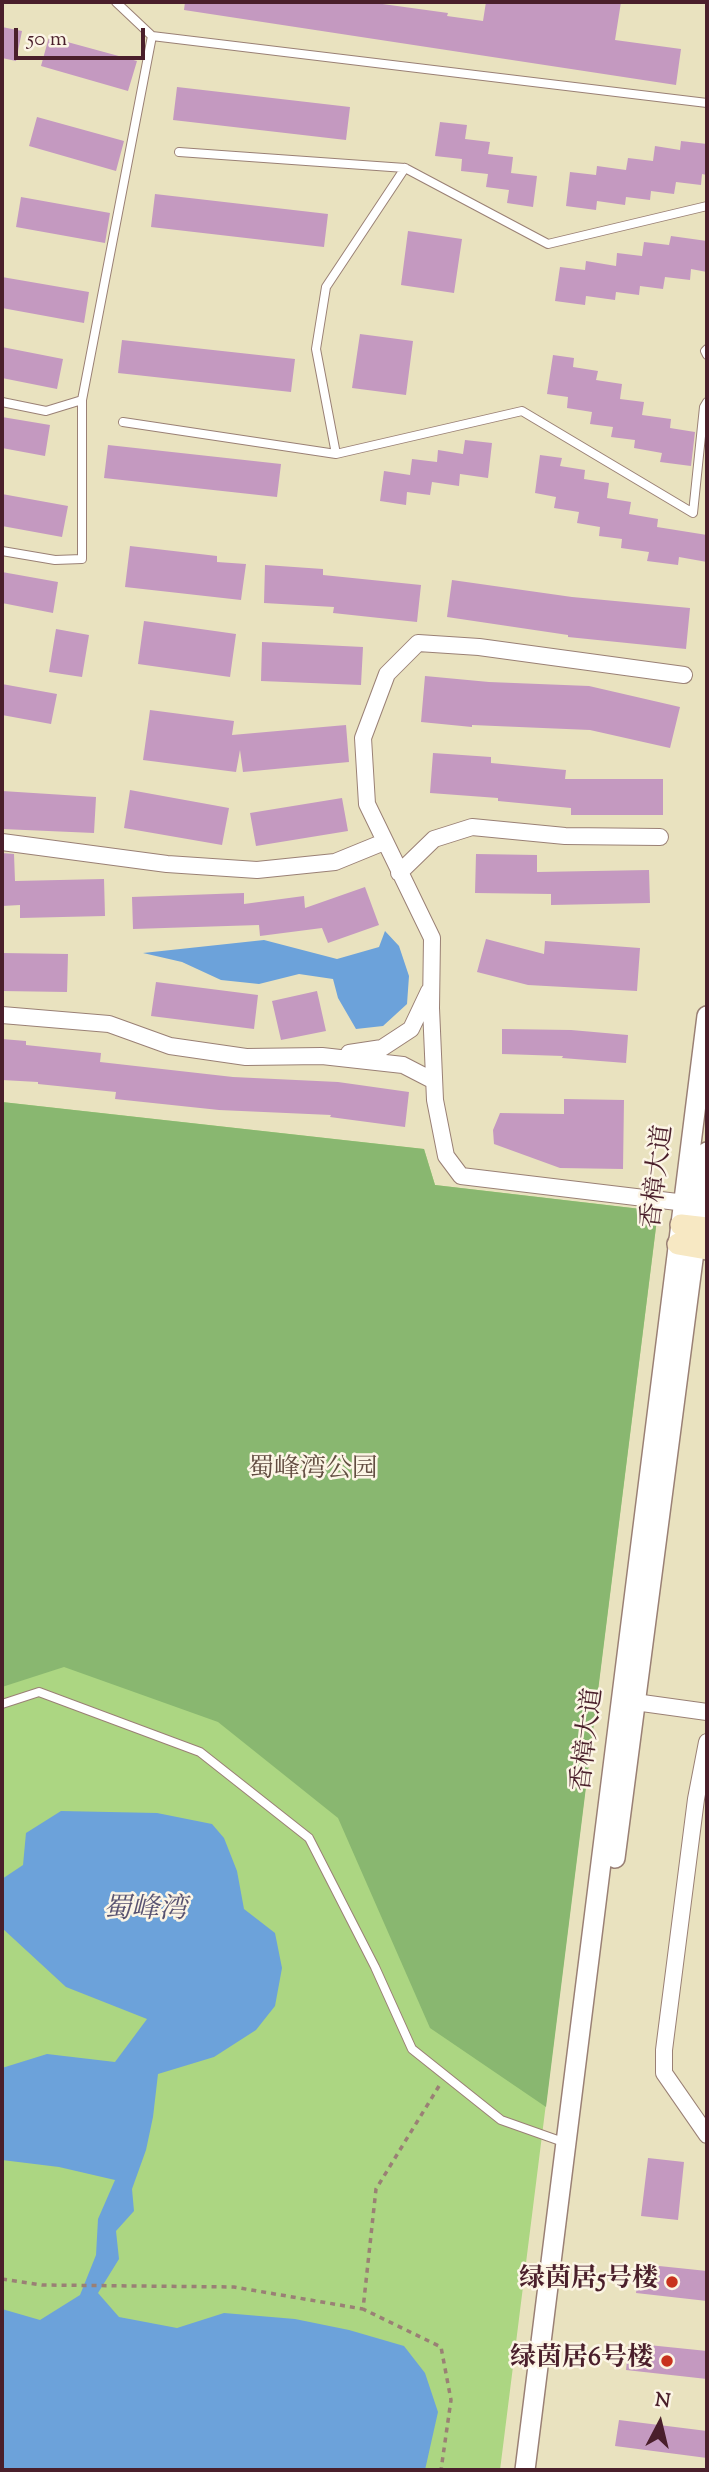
<!DOCTYPE html>
<meta charset="utf-8">
<style>
body{margin:0}
#map{position:relative;width:709px;height:2472px;overflow:hidden;background:#e9e2bf;font-family:"Sorts Mill Goudy",serif}
canvas{display:block}
.frame{position:absolute;inset:0;border:4px solid #4a1f2b;pointer-events:none}
.north{position:absolute;left:625px;top:2388px;width:70px;height:70px;-webkit-text-stroke:5px #fcf5e5;paint-order:stroke;rotate:7deg;font-size:19px;font-weight:700;line-height:28px;text-align:center;color:#4a1f2b}
.north::after{content:'';display:block;margin:auto;width:24px;height:32px;background:#4a1f2b;clip-path:polygon(50% 0,100% 100%,50% 72%,0 100%)}
.scale{position:absolute;left:14px;top:28px;width:131px;height:32px;box-sizing:border-box;border:4px solid #4a1f2b;border-top:0;padding-left:9px;font-size:21px;line-height:24px;white-space:nowrap;color:#4a1f2b;-webkit-text-stroke:5px #fcf5e5;paint-order:stroke}
</style>
<div id="map">
<canvas width="709" height="2472"></canvas>
<div class="frame"></div>
<div class="north">N</div>
<div class="scale">50 m</div>
</div>
<script>
const g = document.querySelector('canvas').getContext('2d');
g.lineJoin = 'round';
function fill(path, color) {
  g.fillStyle = color;
  g.fill(path, 'evenodd');
}
function toPath(rows) {
  const path = new Path2D();
  for (const r of rows) {
    path.moveTo(r[0], r[1]);
    for (let i = 2; i < r.length; i += 2) path.lineTo(r[i], r[i + 1]);
  }
  return path;
}
function stroke(path, color, width, dash) {
  g.strokeStyle = color;
  g.lineWidth = width;
  g.lineCap = dash ? 'butt' : 'round';
  g.setLineDash(dash || []);
  g.stroke(path);
}
function drawText(font, color, halo, rows, align = 'center') {
  g.font = font + ' "Sorts Mill Goudy","Noto Serif SC",serif';
  g.lineWidth = 5;
  g.setLineDash([]);
  g.textBaseline = 'middle';
  g.strokeStyle = halo;
  g.fillStyle = color;
  for (const [text, x, y, turn = 0] of rows) {
    g.save();
    g.translate(x, y);
    g.rotate((+turn || 0) * Math.PI / 180);
    g.textAlign = isNaN(turn) ? turn : align;
    if (halo) g.strokeText(text, 0, 0);
    g.fillText(text, 0, 0);
    g.restore();
  }
}
fill(toPath([
 [2,1102,424,1149,435,1185,658,1211,500,2470,2,2470]
]), '#acd682');
fill(toPath([
 [2,1102,424,1149,435,1185,658,1211,546,2107,430,2028,338,1818,218,1722,64,1667,2,1687]
]), '#89b770');
fill(toPath([
 [385,931,399,946,409,976,407,1004,383,1026,356,1029,338,998,333,979,299,974,259,984,221,980,182,962,143,953,264,940,337,959,379,947],
 [61,1811,157,1813,212,1824,224,1838,237,1871,244,1909,275,1933,282,1968,275,2006,256,2030,214,2057,158,2074,153,2117,146,2150,132,2189,134,2211,116,2231,119,2259,98,2293,119,2317,177,2328,224,2313,295,2319,349,2330,404,2346,425,2373,438,2412,425,2470,2,2470,2,2309,40,2320,80,2295,96,2255,98,2219,115,2180,59,2167,2,2160,2,2068,47,2054,115,2062,147,2019,66,1987,2,1928,2,1879,23,1865,26,1833]
]), '#6ca2da');
fill(toPath([
 [185,2,368,2,448,13,447,16,483,21,486,2,621,2,615,40,681,49,676,85,184,10],
 [2,27,22,31,16,61,2,58],
 [49,37,137,61,128,91,41,66],
 [177,87,350,107,346,140,173,120],
 [37,117,124,141,116,171,29,146],
 [440,122,467,125,465,139,490,142,488,154,513,157,511,173,537,176,533,207,507,203,509,190,486,187,488,174,461,171,462,159,435,156],
 [681,141,707,144,707,175,702,174,701,185,676,182,674,194,651,191,650,200,626,197,625,205,597,201,596,210,566,206,570,172,596,175,597,166,626,170,628,158,653,161,655,146,680,150],
 [155,194,328,214,324,247,151,227],
 [21,197,110,213,105,243,16,227],
 [408,231,462,239,454,293,401,285],
 [671,236,707,241,707,272,691,269,690,280,665,277,663,289,640,286,639,295,616,292,615,300,586,296,585,305,555,301,560,267,585,270,586,261,616,266,617,253,642,256,644,242,669,245],
 [2,277,89,292,84,323,2,308],
 [360,334,413,341,406,395,352,388],
 [122,340,295,359,291,392,118,373],
 [2,347,63,359,57,389,2,378],
 [553,355,574,358,573,367,598,371,596,380,622,384,620,399,644,402,642,415,671,419,670,428,695,432,691,466,660,462,662,453,634,448,635,440,611,437,613,427,590,424,592,412,567,408,568,397,547,394],
 [2,417,50,425,45,456,2,448],
 [465,440,492,443,488,478,460,474,459,486,432,482,430,495,407,492,406,505,380,501,384,471,410,475,412,459,437,462,438,450,463,454],
 [108,445,281,464,277,497,104,478],
 [540,455,562,458,560,466,585,470,584,479,609,483,607,498,631,502,629,514,658,519,657,527,707,535,707,562,679,557,678,565,647,561,649,552,621,548,622,539,599,536,600,527,577,523,579,512,554,508,556,497,535,493],
 [2,494,68,506,62,537,2,526],
 [130,546,217,556,217,562,246,564,241,600,125,587],
 [265,565,323,569,323,575,421,585,417,622,333,613,334,607,264,603],
 [2,572,58,582,53,613,2,603],
 [452,580,572,597,690,608,686,649,568,637,568,635,447,617],
 [144,621,236,634,230,677,138,664],
 [56,629,89,635,82,677,49,672],
 [262,642,363,647,361,685,261,681],
 [425,676,489,682,589,686,680,707,670,748,590,730,472,725,472,727,421,722],
 [2,684,57,694,51,724,2,715],
 [150,710,234,721,232,735,346,725,349,762,243,772,240,750,236,772,143,760],
 [433,753,491,757,491,763,566,770,565,779,663,779,663,815,571,815,571,808,498,801,498,798,430,793],
 [130,790,229,808,222,845,124,828],
 [2,791,96,797,94,833,2,829],
 [342,798,348,831,256,846,250,813],
 [2,853,14,854,15,881,104,879,105,916,20,918,20,905,2,906],
 [476,854,537,855,537,872,649,870,650,903,551,905,551,894,475,893],
 [365,887,379,925,328,943,322,928,260,936,259,925,133,929,132,897,244,893,244,904,304,896,305,908],
 [486,939,544,954,545,941,640,948,637,991,528,985,477,972],
 [2,953,68,954,67,992,2,991],
 [156,982,258,995,254,1029,151,1016],
 [317,991,326,1031,281,1040,272,1001],
 [502,1029,571,1030,628,1035,626,1063,562,1058,563,1056,502,1054],
 [2,1039,26,1041,26,1045,101,1053,100,1062,233,1077,338,1082,409,1092,405,1127,330,1117,331,1115,219,1110,115,1099,116,1092,38,1084,38,1082,2,1080],
 [564,1099,624,1100,623,1169,560,1168,494,1144,493,1130,500,1113,564,1114],
 [648,2158,684,2162,678,2220,641,2216],
 [640,2264,707,2271,707,2301,636,2293],
 [629,2343,707,2351,707,2379,626,2370],
 [619,2420,707,2431,707,2458,615,2446]
]), '#c499c0');
const service = toPath([
 [116,2,152,36],
 [179,152,405,168],
 [707,206,548,244,405,168,326,287,316,349,336,454,522,411,693,513,704,407,707,402],
 [707,349,705,351,707,355],
 [2,402,46,411,82,400,152,36,707,103],
 [123,422,336,454],
 [2,551,55,560,82,559,82,400],
 [2,1704,39,1692,200,1752,309,1838,375,1967,412,2049,501,2120,566,2143]
]);
const minor = toPath([
 [684,675,479,647,418,643,387,674,363,738,367,804,432,938,431,1008,435,1100,446,1156,461,1176,694,1204],
 [2,842,167,864,257,870,335,862,384,842],
 [399,873,434,839,472,827,565,836,660,837],
 [2,1015,109,1024,170,1046,246,1057,322,1056,403,1065,434,1081],
 [349,1053,382,1048,411,1029,429,991],
 [635,1702,707,1712],
 [707,1742,696,1799,664,2050,664,2073,707,2135]
]);
const tertiary = toPath([
 [615,1858,707,1152],
 [525,2470,707,1016]
]);
const secondary = toPath([
 [681,1225,707,1228],
 [678,1244,707,1249]
]);
stroke(service, '#9a8075', 10);
stroke(minor, '#9a8075', 18);
stroke(tertiary, '#9a8075', 22);
stroke(secondary, '#9a8075', 24);
stroke(toPath([
 [439,2086,376,2189,363,2309,441,2347,451,2400,441,2470],
 [2,2279,42,2285,234,2287,363,2309]
]), '#9a8075', 3.5, [5, 5]);
stroke(service, '#fff', 8);
stroke(minor, '#fff', 16);
stroke(tertiary, '#fff', 19);
stroke(secondary, '#f7e8c3', 21);
for (const [x, y, r, color] of [
 [672,2282,7,"#c8321e"],
 [667,2361,7,"#c8321e"]
]) {
  const dot = new Path2D();
  dot.arc(x, y, r, 0, 2 * Math.PI);
  g.fillStyle = color;
  g.fill(dot);
  stroke(dot, '#fcf5e5', 2.5);
}
drawText('26px', '#4a1f2b', '#fcf5e5', [
 ["香樟大道",660,1177,-83],
 ["香樟大道",590,1740,-83]
]);
drawText('26px', '#624d41', '#fcf5e5', [
 ["蜀峰湾公园",313,1472]
]);
drawText('bold 26px', '#4a1f2b', '#fcf5e5', [
 ["绿茵居5号楼",658,2282],
 ["绿茵居6号楼",653,2361]
], 'right');
drawText('italic 28px', '#585371', '#fcf5e5', [
 ["蜀峰湾",145,1912]
]);
</script>
